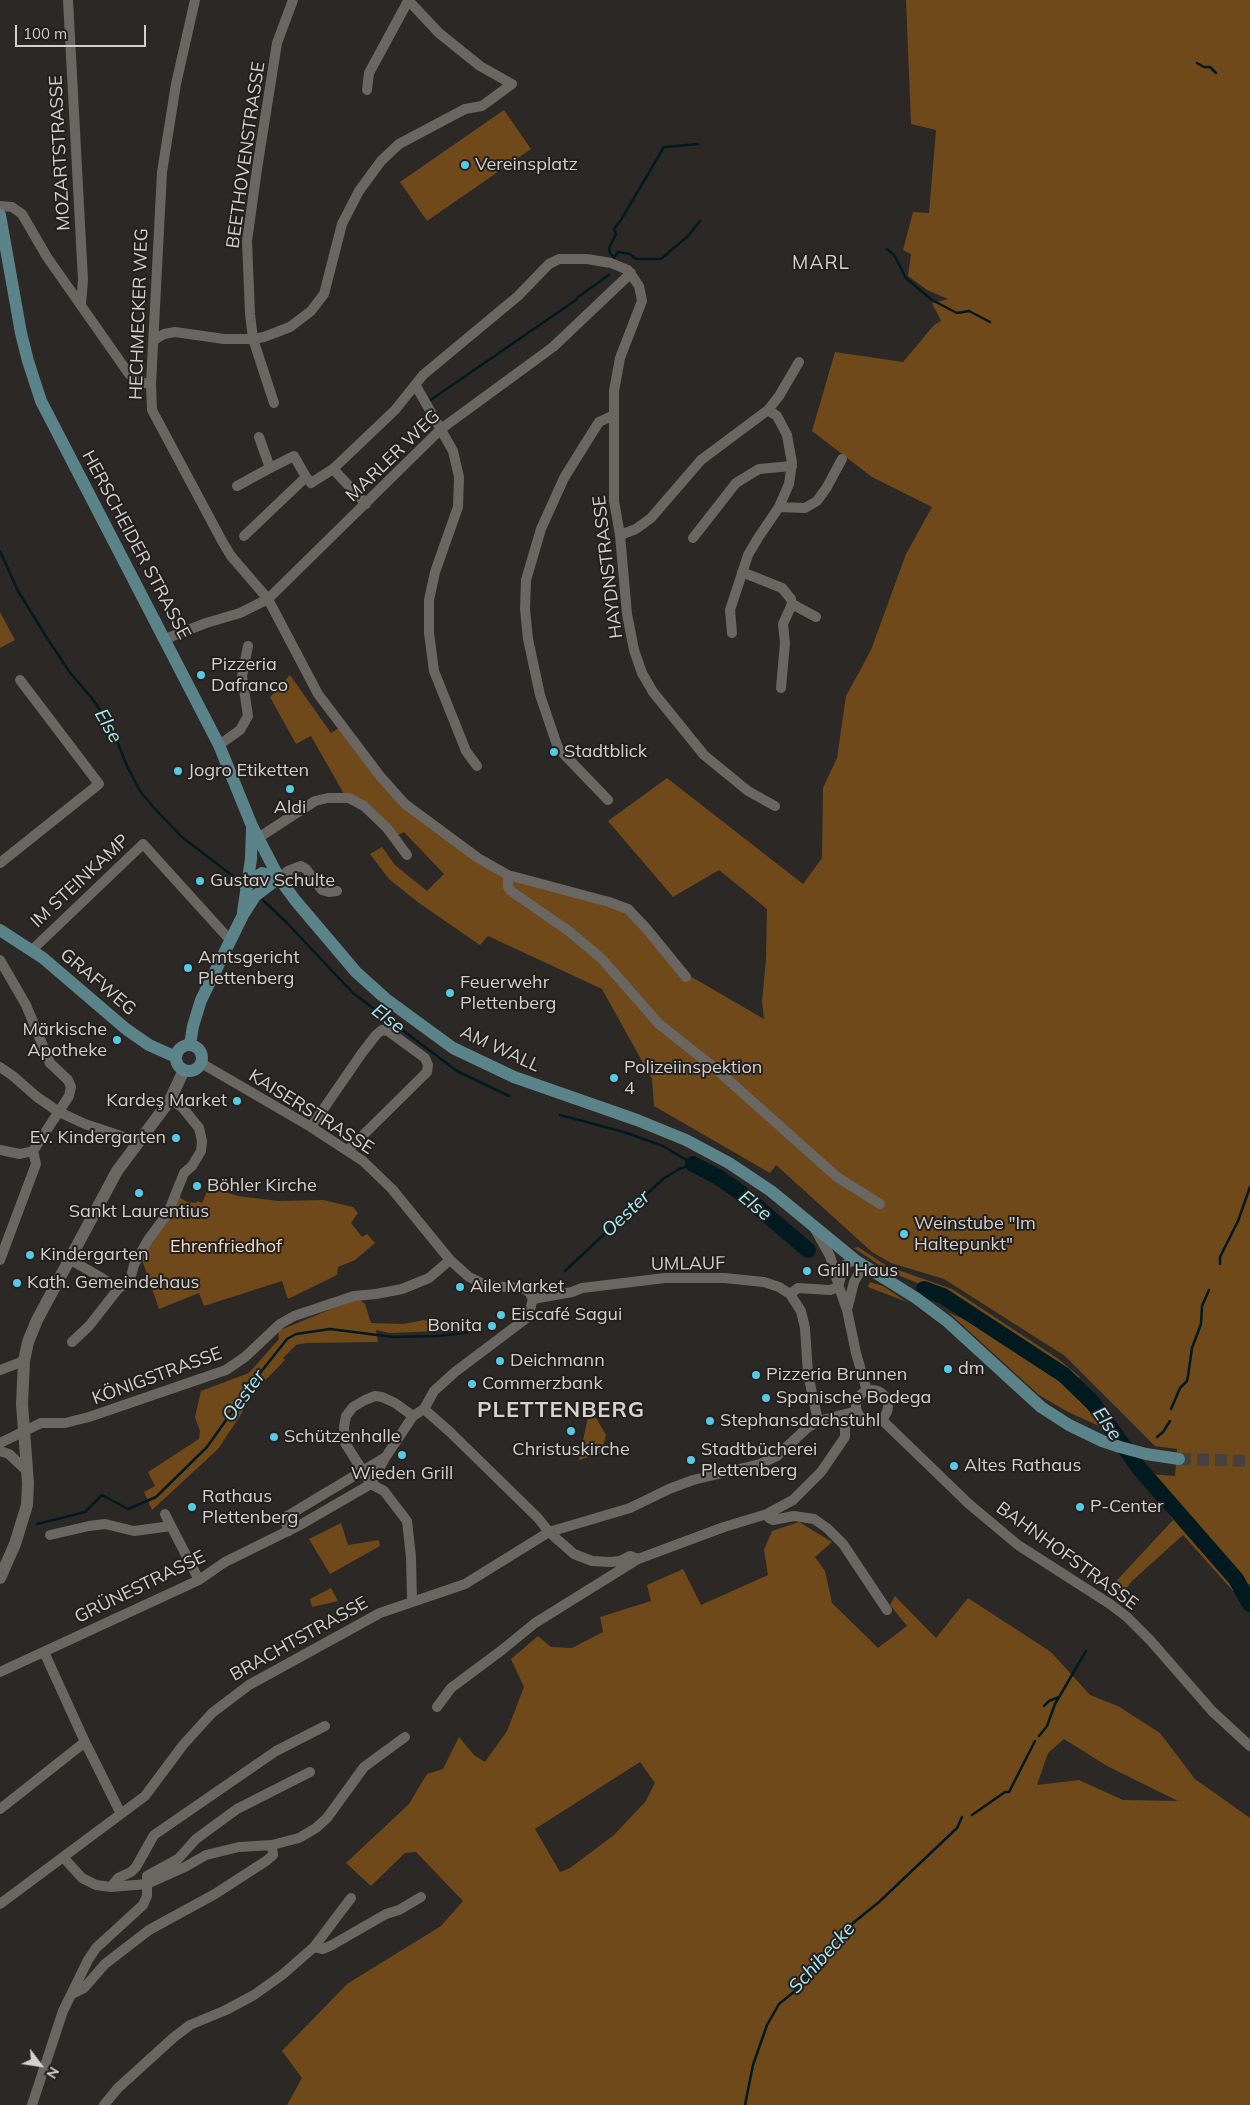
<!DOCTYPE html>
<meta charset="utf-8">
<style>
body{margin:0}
#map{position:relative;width:1250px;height:2105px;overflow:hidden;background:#2c2825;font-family:Mulish,sans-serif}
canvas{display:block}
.north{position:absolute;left:15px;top:2040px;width:50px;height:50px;-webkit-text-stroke:4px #221f1c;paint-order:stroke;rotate:121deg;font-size:14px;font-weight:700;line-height:20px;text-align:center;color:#d3d1cf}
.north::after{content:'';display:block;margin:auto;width:18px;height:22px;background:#d3d1cf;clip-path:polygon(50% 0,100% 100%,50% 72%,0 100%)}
.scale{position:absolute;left:15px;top:25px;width:131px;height:22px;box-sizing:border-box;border:2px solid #d3d1cf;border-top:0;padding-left:6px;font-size:15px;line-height:18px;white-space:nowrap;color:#d3d1cf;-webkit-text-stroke:4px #221f1c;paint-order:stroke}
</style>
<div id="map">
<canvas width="1250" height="2105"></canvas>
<div class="north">N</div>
<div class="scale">100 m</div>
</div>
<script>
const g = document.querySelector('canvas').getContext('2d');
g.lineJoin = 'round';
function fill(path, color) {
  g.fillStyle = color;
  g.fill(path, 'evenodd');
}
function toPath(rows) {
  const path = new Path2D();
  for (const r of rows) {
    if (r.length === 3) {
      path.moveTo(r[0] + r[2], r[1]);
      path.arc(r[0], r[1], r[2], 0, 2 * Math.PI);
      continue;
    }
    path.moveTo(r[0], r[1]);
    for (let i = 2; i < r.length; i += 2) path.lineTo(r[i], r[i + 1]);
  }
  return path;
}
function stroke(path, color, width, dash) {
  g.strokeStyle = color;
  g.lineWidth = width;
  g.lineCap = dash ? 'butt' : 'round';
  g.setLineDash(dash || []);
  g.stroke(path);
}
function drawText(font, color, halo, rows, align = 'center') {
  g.font = font + ' Mulish,sans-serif';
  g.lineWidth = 4;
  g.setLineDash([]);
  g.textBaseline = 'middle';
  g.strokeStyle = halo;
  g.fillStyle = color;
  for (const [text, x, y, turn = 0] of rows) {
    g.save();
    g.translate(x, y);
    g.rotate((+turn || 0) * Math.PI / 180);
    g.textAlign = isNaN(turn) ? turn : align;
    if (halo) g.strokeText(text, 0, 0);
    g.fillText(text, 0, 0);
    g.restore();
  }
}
fill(toPath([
 [906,0,1250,0,1250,1584,1233,1591,1183,1535,1132,1581,1119,1598,1107,1591,1173,1520,1137,1473,1175,1476,1177,1449,1155,1446,1065,1356,944,1279,891,1263,872,1252,776,1165,770,1173,654,1106,652,1079,602,989,488,936,480,945,419,903,389,879,370,854,382,847,395,865,427,891,444,874,404,832,398,835,344,794,311,736,296,744,270,697,290,675,331,733,343,725,405,804,508,875,628,909,678,969,764,1019,762,1002,766,959,767,909,719,870,673,897,608,821,667,778,803,884,822,858,823,788,837,758,846,696,871,650,906,554,932,507,872,477,812,431,835,352,903,362,934,325,941,321,932,303,948,299,927,290,908,276,911,254,903,250,913,212,929,213,936,130,911,124],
 [504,110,531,149,427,221,400,182],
 [0,612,15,640,0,648],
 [211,1182,222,1191,238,1196,278,1201,323,1200,353,1207,358,1213,351,1223,362,1237,367,1234,375,1243,355,1260,338,1267,337,1275,288,1299,282,1281,204,1306,199,1293,159,1309,141,1257,178,1196,187,1202,196,1203,197,1201,202,1203],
 [858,1247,887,1266,952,1289,1057,1358,1080,1377,1078,1378,1066,1368,966,1303,888,1271,854,1248],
 [870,1282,883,1286,907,1302,868,1287],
 [358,1298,365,1304,371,1323,403,1324,424,1320,447,1325,474,1326,466,1330,390,1333,376,1330,378,1342,306,1343,296,1345,283,1358,285,1360,249,1397,242,1413,218,1449,152,1510,144,1492,155,1486,148,1472,199,1439,200,1431,195,1417,201,1391,249,1373,279,1339,278,1331],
 [948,1312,995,1334,1054,1374,1108,1430,1068,1412,1039,1395],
 [590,1407,606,1435,601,1453,579,1460],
 [799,1522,832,1542,815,1557,825,1571,832,1603,878,1648,907,1626,890,1605,895,1596,936,1638,968,1598,1051,1652,1090,1695,1118,1706,1160,1733,1195,1779,1250,1818,1250,2105,287,2105,302,2078,282,2051,347,1984,441,1926,463,1901,416,1852,405,1853,371,1886,346,1863,409,1804,427,1774,443,1769,459,1737,474,1755,485,1762,507,1731,524,1687,511,1659,538,1636,551,1647,572,1648,603,1632,600,1617,651,1601,647,1585,683,1569,701,1605,768,1575,764,1550,772,1531],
 [1064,1739,1107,1766,1178,1801,1123,1800,1079,1780,1037,1785,1048,1753],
 [640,1762,655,1783,645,1802,614,1835,570,1868,560,1872,535,1829],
 [341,1523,348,1545,379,1540,380,1546,330,1574,309,1539],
 [331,1588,338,1601,312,1607,310,1599]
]), '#6f491a');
stroke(toPath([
 [1197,63,1204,67,1210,67,1216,73],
 [698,144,664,147,621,220,614,229,616,234,609,248,610,253,614,258,618,252,630,254,636,259,661,259,688,236,700,221],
 [887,249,894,255,906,278,932,300,957,313,969,311,990,322],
 [429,401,576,300,578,297,609,275],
 [0,551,18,591,47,638,71,674,91,697,110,724,127,766,140,791,155,809,182,837,238,880],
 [263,900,287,923,353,993,457,1071,509,1096],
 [560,1115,624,1132,663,1146,693,1164],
 [1220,1264,1220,1257,1238,1221,1250,1187],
 [565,1271,663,1179,679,1169,693,1164],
 [1171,1409,1180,1388,1187,1381,1188,1376,1192,1348,1201,1324,1202,1306,1209,1290],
 [1157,1437,1163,1432,1170,1421],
 [37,1524,85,1512,102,1495,128,1509,156,1497,207,1447,253,1382,287,1339,296,1334,330,1329,393,1337,436,1336,465,1333,480,1327],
 [1044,1706,1049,1701,1059,1697],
 [1039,1736,1047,1726,1055,1704,1086,1651],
 [972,1815,1005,1792,1009,1792,1035,1741],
 [745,2105,753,2065,767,2025,779,2004,795,1991,837,1936,879,1902,957,1828,962,1817]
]), '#011a1f', 2.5);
stroke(toPath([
 [693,1164,718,1177,741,1193,808,1250],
 [924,1289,943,1296,1064,1375,1093,1403,1139,1468,1236,1579,1250,1604]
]), '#011a1f', 16);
stroke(toPath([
 [1179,1459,1250,1461]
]), '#45413e', 12, [12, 6]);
stroke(toPath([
 [68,0,83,280,81,304],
 [195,0,176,84,162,172,151,384,152,410,222,541,231,556,268,599,318,694,380,776,405,804,478,858,508,875,609,902,628,909,646,928,686,977],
 [367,90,369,73,408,1],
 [0,206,12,207,22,214,47,257,129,374,139,382,151,384],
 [154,340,164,334,175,332,224,339,253,339,264,337,290,327,311,311,324,294,342,224,359,191,381,161,399,144,465,109,482,106,512,84,480,66,439,33,408,0],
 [416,386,453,451,459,477,458,507,435,572,429,600,429,633,434,671,466,751,477,766],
 [274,403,253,339,250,314,247,241,257,169,277,43,293,0],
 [333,469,366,504],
 [306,477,311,483,333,469,395,410,423,375,518,296,549,264,559,259,587,259,611,263,628,270,639,286,642,301,620,358,614,391,614,501,620,535,627,614,634,650,642,673,653,692,704,755,748,791,775,806],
 [237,486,270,468,259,437],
 [779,507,805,508,817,501,827,487,842,459],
 [620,535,636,529,651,518,701,460,768,410,779,396,799,362],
 [244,536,306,477,294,456,270,468],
 [693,538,736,483,759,469,792,466],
 [742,572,782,588,791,599,792,604,783,624,785,643,781,688],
 [792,604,816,617],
 [732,633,730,610,748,555,758,538,779,507,789,484,792,463,787,435,777,416,768,410],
 [165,639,206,623,240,613,268,599,441,429,553,347,631,273],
 [219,745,240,730,248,716,242,676,248,646],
 [608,800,558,748,540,695,528,639,525,609,526,580,541,529,564,478,587,441,599,422,614,415],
 [258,838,315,801,328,798,349,798,364,806,387,828,407,855],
 [0,863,99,784,20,680],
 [508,875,508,887,511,891,570,932,602,959,659,1024,716,1069,837,1177,880,1204],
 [279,878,288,871,301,866,306,869,322,890,329,892,337,891],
 [32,950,143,844,230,940],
 [0,960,26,1005,50,1063,68,1080,71,1087,69,1096,33,1151,20,1154,0,1150],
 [201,1063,311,1127,363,1161,392,1189,450,1260,469,1277,488,1286,523,1288,529,1292,533,1299],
 [0,1067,13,1076,37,1097,59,1112,85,1124,130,1139,138,1144],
 [311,1127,362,1053,376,1035,382,1030,388,1031,425,1058,428,1065,427,1072,348,1150],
 [815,1229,830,1256,839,1287,847,1310,856,1353,867,1391],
 [69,1259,102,1278,118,1289,130,1280,134,1265,148,1240,168,1213,184,1173,192,1166,201,1151,202,1141,199,1128,182,1107,170,1100],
 [0,1260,36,1164,33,1151],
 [839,1284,843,1267,846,1264,855,1260],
 [790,1294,798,1288,830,1290,839,1287],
 [533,1299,572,1292,582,1288,665,1278,724,1278,764,1282,779,1287,790,1294,801,1311,805,1328,808,1374,818,1421],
 [847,1310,854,1282,863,1266],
 [72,1342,89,1326,118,1289],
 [0,1370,24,1361],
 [872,1406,16],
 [424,1409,450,1432,538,1518,549,1532,574,1554,592,1561,610,1562,620,1561,630,1556,638,1559],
 [881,1419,969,1504,1018,1545,1110,1604,1127,1617,1150,1640,1212,1711,1250,1746],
 [0,1443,41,1423,65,1423,89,1417,226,1370,245,1357,280,1324,294,1316,354,1296,376,1294,402,1289,429,1278,450,1260],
 [0,1451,9,1454,27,1471],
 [371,1484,345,1443,344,1427,346,1416,353,1407,365,1400,375,1396,382,1397,395,1403,413,1416],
 [371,1484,384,1491,407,1521,411,1557,412,1601],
 [165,1514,171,1526],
 [767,1514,769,1518,773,1520,794,1516,814,1519,827,1528,843,1544,887,1610],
 [289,1531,284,1518,384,1458],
 [50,1535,89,1526,105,1524,134,1531,171,1526,199,1580],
 [44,1652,85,1742,121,1814],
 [0,1672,199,1580,225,1562,300,1525,371,1484,385,1458,413,1416,424,1409,434,1391,455,1372,528,1317,533,1299],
 [437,1707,451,1688,502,1650,535,1623,638,1559,724,1527,767,1514,793,1500,821,1472,845,1437,845,1428,838,1416],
 [0,1809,85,1742],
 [63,1857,82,1878,96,1885,111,1887,147,1884,185,1867,206,1855,239,1847,272,1845,299,1838,316,1828,327,1818,364,1767,405,1737],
 [111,1887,118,1878,131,1872,136,1867,154,1835,276,1751,325,1726],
 [0,1904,145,1796,183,1745,212,1713,249,1685,380,1613,465,1584,549,1532,630,1508,669,1489,693,1480,760,1464,777,1456,807,1428,818,1421,857,1411],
 [314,1947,323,1949,332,1945,386,1914,399,1910,421,1897],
 [72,1994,84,1988,105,1964,149,1930,215,1894,266,1861,273,1855,272,1845],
 [32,2105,63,2011,88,1960,96,1948,143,1905,147,1896,147,1876,178,1859,196,1839,237,1809,310,1772],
 [104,2105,118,2088,173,2038,190,2025,226,2010,254,1995,282,1975,314,1947,351,1898]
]), '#6a6763', 10);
stroke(toPath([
 [0,1578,15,1544,27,1505,28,1483,22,1404,24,1361,28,1342,37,1320,102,1199,117,1171,170,1100,184,1070]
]), '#6a6763', 12);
stroke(toPath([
 [0,215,21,333,28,361,41,401,219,745,252,826,279,878,295,900,356,972,386,999,453,1048,514,1077,637,1120,686,1140,729,1163,771,1191,855,1260,916,1298,948,1322,1041,1407,1069,1425,1102,1441,1120,1447,1146,1454,1179,1459],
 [246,888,254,878,262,873,279,878],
 [243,912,251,859,252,828],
 [0,930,43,958,126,1029,149,1045,176,1057],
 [190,1045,193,1026,201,1000,243,915,255,896,279,878],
 [189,1058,13]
]), '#5a848a', 12);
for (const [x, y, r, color] of [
 [465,165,5,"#57c9e2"],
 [201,675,5,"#57c9e2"],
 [554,752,5,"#57c9e2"],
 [178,771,5,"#57c9e2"],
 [290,789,5,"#57c9e2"],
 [200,881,5,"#57c9e2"],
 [188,968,5,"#57c9e2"],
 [450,993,5,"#57c9e2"],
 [117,1040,5,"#57c9e2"],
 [614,1078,5,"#57c9e2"],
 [237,1101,5,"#57c9e2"],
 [176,1138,5,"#57c9e2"],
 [197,1186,5,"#57c9e2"],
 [139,1193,5,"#57c9e2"],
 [904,1234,5,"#57c9e2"],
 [30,1255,5,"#57c9e2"],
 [807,1271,5,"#57c9e2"],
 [17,1283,5,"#57c9e2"],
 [460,1287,5,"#57c9e2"],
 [501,1315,5,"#57c9e2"],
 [492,1326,5,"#57c9e2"],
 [500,1361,5,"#57c9e2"],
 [948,1369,5,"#57c9e2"],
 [756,1375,5,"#57c9e2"],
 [472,1384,5,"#57c9e2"],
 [766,1398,5,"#57c9e2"],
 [710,1421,5,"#57c9e2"],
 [571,1431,5,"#57c9e2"],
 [274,1437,5,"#57c9e2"],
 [402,1455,5,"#57c9e2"],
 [691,1460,5,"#57c9e2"],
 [954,1466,5,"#57c9e2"],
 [192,1507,5,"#57c9e2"],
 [1080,1507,5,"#57c9e2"]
]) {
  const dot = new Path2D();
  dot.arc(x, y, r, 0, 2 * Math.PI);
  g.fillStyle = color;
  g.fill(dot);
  stroke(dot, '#221f1c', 2);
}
drawText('18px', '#d3d1cf', '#221f1c', [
 ["MOZARTSTRASSE",60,153,-93],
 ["BEETHOVENSTRASSE",246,155,-82],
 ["HECHMECKER WEG",139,314,-88],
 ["MARLER WEG",393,456,-44],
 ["HERSCHEIDER STRASSE",136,545,62],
 ["HAYDNSTRASSE",608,567,-97],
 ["IM STEINKAMP",80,881,-43],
 ["GRAFWEG",98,982,40],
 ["AM WALL",500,1049,25],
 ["KAISERSTRASSE",311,1112,32],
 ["UMLAUF",688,1264,-1],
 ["KÖNIGSTRASSE",157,1376,-20],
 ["BAHNHOFSTRASSE",1067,1556,36],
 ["GRÜNESTRASSE",140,1587,-26],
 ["BRACHTSTRASSE",299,1639,-29]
]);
drawText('18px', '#d3d1cf', '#221f1c', [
 ["Vereinsplatz",475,165],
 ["Pizzeria",211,665],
 ["Dafranco",211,686],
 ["Stadtblick",564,752],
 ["Jogro Etiketten",188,771],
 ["Aldi",290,808,"center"],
 ["Gustav Schulte",210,881],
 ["Amtsgericht",198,958],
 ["Plettenberg",198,979],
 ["Feuerwehr",460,983],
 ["Plettenberg",460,1004],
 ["Märkische",107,1030,"right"],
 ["Apotheke",107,1051,"right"],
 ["Polizeiinspektion",624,1068],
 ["4",624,1089],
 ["Kardeş Market",227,1101,"right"],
 ["Ev. Kindergarten",166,1138,"right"],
 ["Böhler Kirche",207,1186],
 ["Sankt Laurentius",139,1212,"center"],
 ["Weinstube \"Im",914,1224],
 ["Haltepunkt\"",914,1245],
 ["Kindergarten",40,1255],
 ["Grill Haus",817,1271],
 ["Kath. Gemeindehaus",27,1283],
 ["Aile Market",470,1287],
 ["Eiscafé Sagui",511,1315],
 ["Bonita",482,1326,"right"],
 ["Deichmann",510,1361],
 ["dm",958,1369],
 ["Pizzeria Brunnen",766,1375],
 ["Commerzbank",482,1384],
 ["Spanische Bodega",776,1398],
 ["Stephansdachstuhl",720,1421],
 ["Schützenhalle",284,1437],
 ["Christuskirche",571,1450,"center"],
 ["Stadtbücherei",701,1450],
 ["Plettenberg",701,1471],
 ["Altes Rathaus",964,1466],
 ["Wieden Grill",402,1474,"center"],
 ["Rathaus",202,1497],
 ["Plettenberg",202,1518],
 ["P-Center",1090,1507]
], 'left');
drawText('18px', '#f6dcc2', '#221f1c', [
 ["Ehrenfriedhof",226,1247]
]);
g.letterSpacing = '1px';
drawText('19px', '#d7d2ce', '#221f1c', [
 ["MARL",821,263]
]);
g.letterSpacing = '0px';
drawText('italic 19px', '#a8e9f8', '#221f1c', [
 ["Else",108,726,60],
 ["Else",388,1019,37],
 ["Else",755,1206,39],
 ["Oester",626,1214,-43],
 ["Oester",244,1396,-54],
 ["Else",1107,1424,55],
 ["Schibecke",822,1958,-48]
]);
g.letterSpacing = '1px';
drawText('bold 22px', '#d7d2ce', '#221f1c', [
 ["PLETTENBERG",561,1410]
]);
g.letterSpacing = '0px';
</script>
